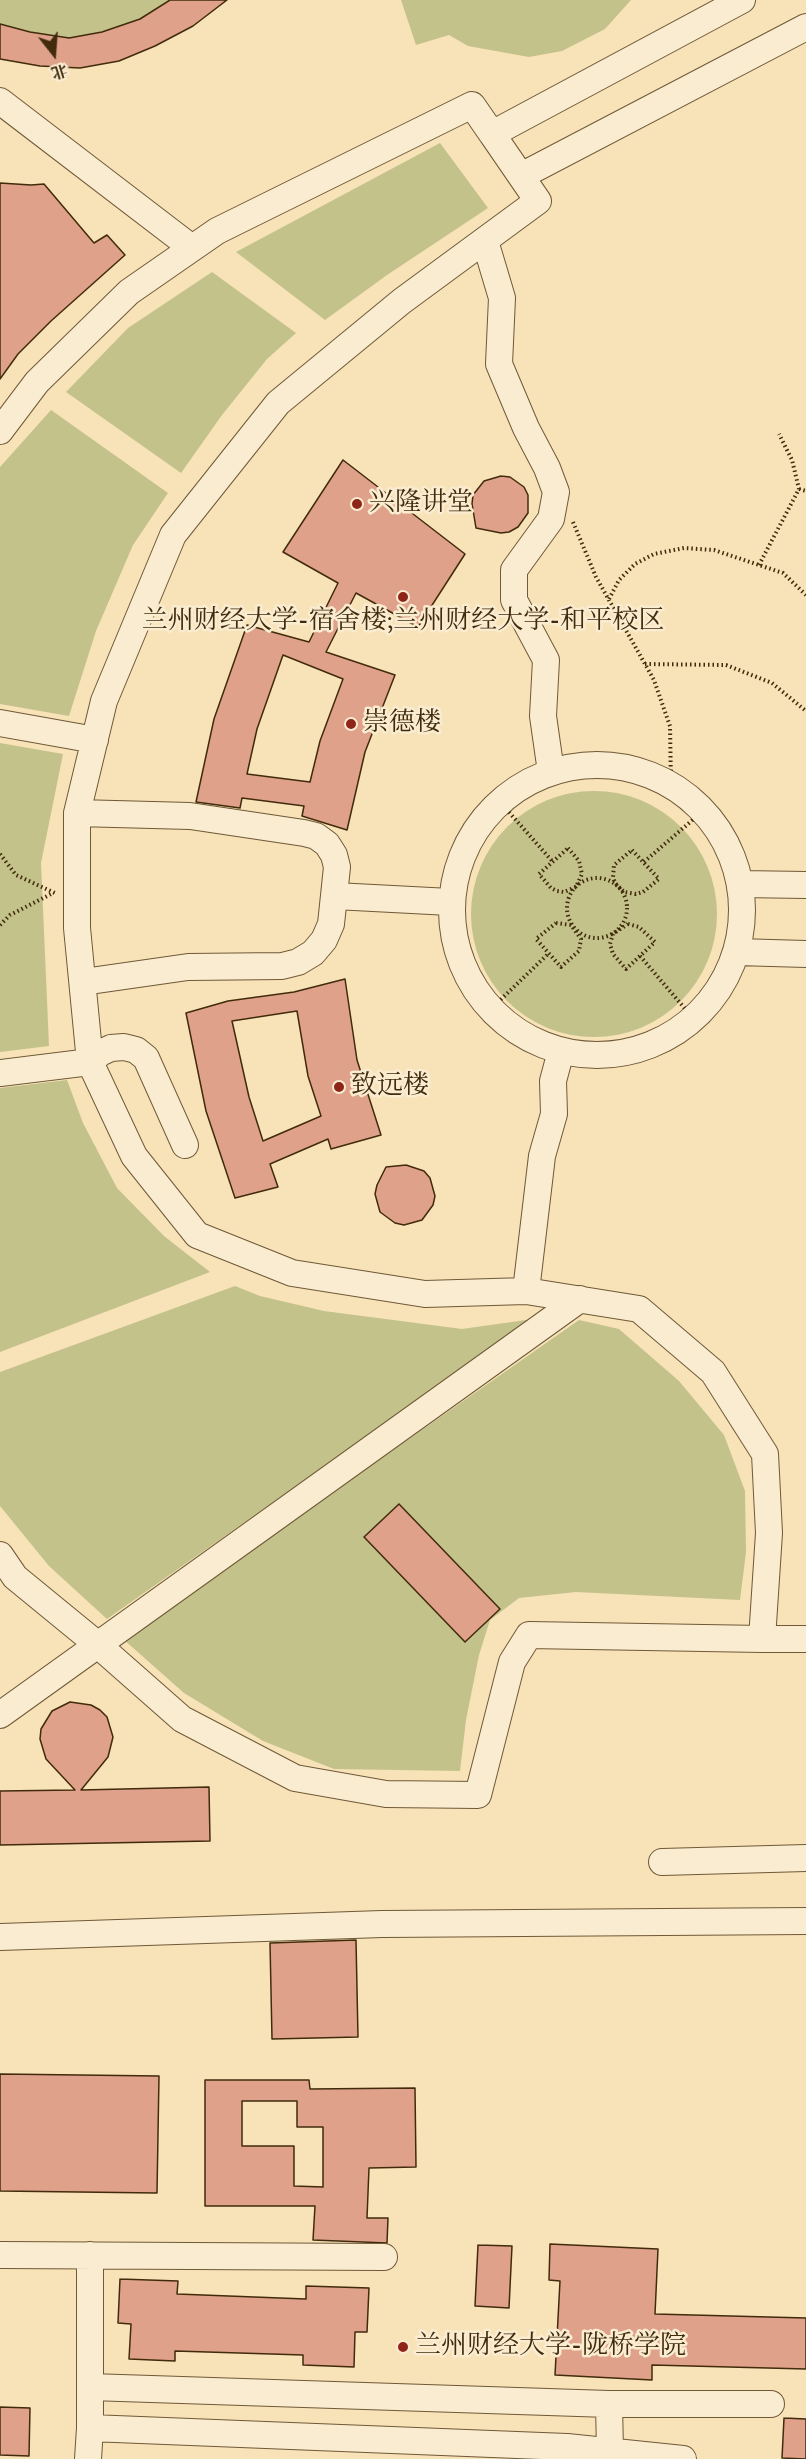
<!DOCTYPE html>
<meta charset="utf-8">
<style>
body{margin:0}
#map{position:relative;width:806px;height:2459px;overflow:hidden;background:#f8e2b8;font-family:"IM FELL Double Pica","Noto Serif SC",serif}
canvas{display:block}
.north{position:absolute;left:24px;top:24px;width:60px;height:60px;-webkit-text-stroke:4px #faecd1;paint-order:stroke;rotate:163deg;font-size:16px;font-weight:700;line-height:24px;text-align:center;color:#412b0c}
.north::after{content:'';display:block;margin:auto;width:21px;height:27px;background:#412b0c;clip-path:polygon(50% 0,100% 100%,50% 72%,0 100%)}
</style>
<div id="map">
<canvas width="806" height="2459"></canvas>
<div class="north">北</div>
</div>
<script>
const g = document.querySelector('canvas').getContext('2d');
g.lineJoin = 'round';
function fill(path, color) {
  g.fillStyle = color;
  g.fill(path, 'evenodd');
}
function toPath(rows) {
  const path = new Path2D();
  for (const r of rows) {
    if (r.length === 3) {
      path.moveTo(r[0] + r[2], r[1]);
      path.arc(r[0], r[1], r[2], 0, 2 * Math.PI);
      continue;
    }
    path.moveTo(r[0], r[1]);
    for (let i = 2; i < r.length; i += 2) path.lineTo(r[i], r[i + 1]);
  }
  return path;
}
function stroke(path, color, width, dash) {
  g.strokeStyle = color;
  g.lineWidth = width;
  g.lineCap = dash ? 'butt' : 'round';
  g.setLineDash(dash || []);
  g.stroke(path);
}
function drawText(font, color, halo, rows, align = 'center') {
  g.font = font + ' "IM FELL Double Pica","Noto Serif SC",serif';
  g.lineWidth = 5;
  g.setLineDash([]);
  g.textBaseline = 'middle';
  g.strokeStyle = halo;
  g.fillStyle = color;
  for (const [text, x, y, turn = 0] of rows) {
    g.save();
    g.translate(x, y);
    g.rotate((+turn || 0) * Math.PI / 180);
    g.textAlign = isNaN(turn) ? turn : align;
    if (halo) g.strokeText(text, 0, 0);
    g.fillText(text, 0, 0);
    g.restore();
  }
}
fill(toPath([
 [0,0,224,0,193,26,155,46,40,66,0,59],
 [401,0,631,0,605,29,562,51,529,57,468,46,449,35,416,45],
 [440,143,488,208,387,275,325,320,236,252],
 [212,272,296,333,267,359,222,415,181,473,66,392,128,328],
 [51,410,168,493,133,545,96,631,69,716,0,704,0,467],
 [0,743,63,754,41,863,49,1046,0,1052],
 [594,914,123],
 [67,1080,83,1123,117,1188,164,1236,210,1272,0,1352,0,1088],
 [235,1286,260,1296,324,1311,462,1329,533,1319,107,1619,49,1566,0,1506,0,1372],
 [579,1320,619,1329,679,1381,724,1435,745,1491,746,1552,740,1600,576,1592,519,1598,490,1620,479,1655,466,1720,460,1771,334,1769,263,1741,184,1693,123,1639]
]), '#c3c28b');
const building = toPath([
 [170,0,227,0,193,26,155,46,119,61,80,68,40,66,0,59,0,24,30,32,69,38,102,32,140,19,170,0],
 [0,183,31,185,44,184,94,243,107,235,125,255,51,321,18,354,0,379,0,183],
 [343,460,465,554,418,627,356,593,326,652,395,675,365,752,347,830,302,816,304,806,242,798,240,808,196,802,214,719,247,625,309,642,338,583,283,552,343,460],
 [283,655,343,679,320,741,310,782,247,774,257,729,283,655],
 [501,476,510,477,524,487,528,495,528,513,518,527,509,532,501,533,476,528,472,504,473,495,484,481,501,476],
 [345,979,357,1060,381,1135,331,1149,328,1139,270,1164,278,1187,235,1198,206,1111,186,1013,228,1001,294,992,345,979],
 [297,1011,308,1076,321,1116,263,1141,249,1097,232,1021,297,1011],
 [406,1165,424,1171,430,1178,435,1196,433,1205,422,1220,404,1225,395,1223,380,1212,375,1194,377,1185,386,1167,406,1165],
 [399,1504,500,1609,465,1642,364,1537,399,1504],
 [70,1702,91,1705,100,1710,107,1717,113,1737,108,1757,81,1790,209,1787,210,1841,0,1845,0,1791,75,1790,46,1759,40,1739,41,1729,52,1711,70,1702],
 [356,1940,358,2037,272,2039,270,1943,356,1940],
 [0,2074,159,2076,157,2193,0,2191,0,2074],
 [205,2080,309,2080,310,2089,415,2088,416,2167,369,2168,367,2218,388,2218,387,2243,313,2240,315,2206,205,2206,205,2080],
 [242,2101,297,2101,297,2127,323,2127,323,2187,294,2186,294,2146,242,2146,242,2101],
 [550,2244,658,2249,655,2314,806,2318,806,2369,652,2365,652,2380,555,2375,560,2281,549,2280,550,2244],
 [478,2245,512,2246,509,2308,475,2306,478,2245],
 [120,2279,178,2281,177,2294,306,2299,306,2286,369,2288,367,2332,355,2332,354,2367,303,2365,303,2355,175,2351,175,2361,129,2359,131,2324,118,2323,120,2279],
 [0,2407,30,2408,29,2456,0,2455,0,2407],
 [784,2418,806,2419,806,2459,782,2458,784,2418]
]);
fill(building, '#dfa189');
stroke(building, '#412b0c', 1.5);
const minor = toPath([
 [0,101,192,248],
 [521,176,806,27],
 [485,241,502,298,499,364,526,428,547,468,556,492,551,519,514,570,514,600,546,660,543,716,551,772],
 [0,431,37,382,129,292,217,231,472,105,492,134,742,0],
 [0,723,95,740],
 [597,910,145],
 [77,813,190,816,304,833,316,836,327,844,334,855,337,867,331,924,324,940,313,953,298,962,282,966,188,967,83,982],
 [740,884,806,885],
 [335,896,450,902],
 [737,952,806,954],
 [0,1073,90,1062,100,1053,111,1048,124,1047,136,1050,146,1058,185,1145],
 [526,1291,542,1156,554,1114,553,1081,561,1051],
 [0,1555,15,1577,98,1645,182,1719,295,1778,386,1794,478,1795,512,1662,529,1635,762,1639,769,1533,765,1454,713,1372,639,1309,526,1291,425,1294,292,1273,197,1235,134,1156,90,1062,77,928,77,813,104,701,173,535,278,403,402,301,538,201,492,134],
 [762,1639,806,1639],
 [0,1715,580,1299],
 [662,1862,806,1858],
 [0,1937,382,1924,806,1921],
 [0,2255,384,2257],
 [90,2387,609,2404,771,2404],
 [609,2404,610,2451],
 [90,2428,90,2255],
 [88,2459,90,2428,567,2447,683,2459]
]);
stroke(minor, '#6f5937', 28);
stroke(toPath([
 [799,489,806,491],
 [573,522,596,577,654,680,670,726,671,785],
 [759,565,799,489,792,460,779,434],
 [609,599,619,580,635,564,654,554,684,548,714,550,783,573,806,595],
 [645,664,726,665,772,683,806,711],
 [500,802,553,862],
 [568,848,579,861,582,874,576,887,564,892,557,891,551,888,539,874,568,848],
 [632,850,659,879,643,892,636,894,624,892,615,883,613,877,614,865,632,850],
 [0,854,16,875,57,894],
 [644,862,704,810],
 [597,908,30],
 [556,923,571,925,581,939,579,951,561,967,536,939,556,923],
 [628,924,639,927,655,942,626,969,613,954,610,944,613,934,628,924],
 [0,925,10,915,53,893],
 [640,956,693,1018],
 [491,1009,549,953]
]), '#412b0c', 4, [1.5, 3]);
stroke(minor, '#faecd1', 26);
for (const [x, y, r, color] of [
 [357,504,6,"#8f2418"],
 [403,597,6,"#8f2418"],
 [351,724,6,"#8f2418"],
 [339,1087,6,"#8f2418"],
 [403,2347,6,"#8f2418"]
]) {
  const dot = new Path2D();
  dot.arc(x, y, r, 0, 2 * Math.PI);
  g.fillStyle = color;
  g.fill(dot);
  stroke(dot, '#faecd1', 2);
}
drawText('26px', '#412b0c', '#faecd1', [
 ["兴隆讲堂",369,504],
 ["兰州财经大学-宿舍楼;兰州财经大学-和平校区",403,622,"center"],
 ["崇德楼",363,724],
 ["致远楼",351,1087],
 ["兰州财经大学-陇桥学院",415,2347]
], 'left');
</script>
